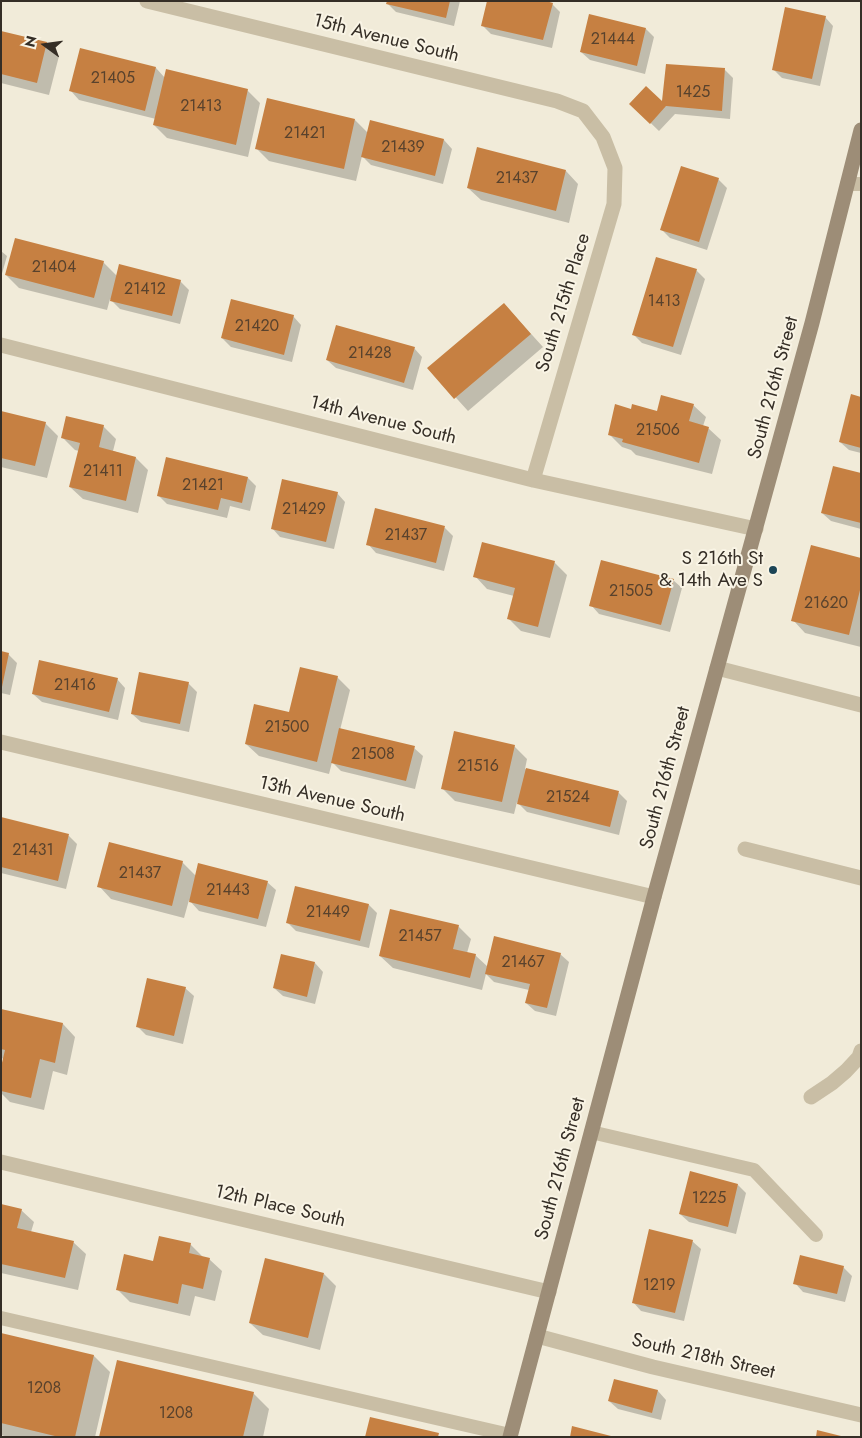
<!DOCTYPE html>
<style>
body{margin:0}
#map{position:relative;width:862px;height:1438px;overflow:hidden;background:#f1ebd9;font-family:Jost,sans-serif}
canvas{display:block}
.frame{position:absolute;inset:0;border:2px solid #352e26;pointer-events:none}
.north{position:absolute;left:20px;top:20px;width:50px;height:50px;-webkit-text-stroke:4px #f9f4e5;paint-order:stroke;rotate:284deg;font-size:14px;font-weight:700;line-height:20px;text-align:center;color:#352e26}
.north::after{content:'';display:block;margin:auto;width:18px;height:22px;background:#352e26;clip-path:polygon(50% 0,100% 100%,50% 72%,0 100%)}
</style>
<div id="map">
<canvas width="862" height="1438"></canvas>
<div class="frame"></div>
<div class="north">N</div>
</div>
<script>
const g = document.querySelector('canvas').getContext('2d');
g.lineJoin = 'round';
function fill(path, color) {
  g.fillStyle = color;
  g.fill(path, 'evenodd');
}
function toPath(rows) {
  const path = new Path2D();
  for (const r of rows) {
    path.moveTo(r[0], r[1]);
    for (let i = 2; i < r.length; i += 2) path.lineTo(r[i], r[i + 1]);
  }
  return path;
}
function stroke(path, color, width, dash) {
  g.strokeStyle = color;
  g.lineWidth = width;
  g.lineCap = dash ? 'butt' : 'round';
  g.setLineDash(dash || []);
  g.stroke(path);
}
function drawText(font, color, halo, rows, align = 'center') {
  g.font = font + ' Jost,sans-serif';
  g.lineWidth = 4;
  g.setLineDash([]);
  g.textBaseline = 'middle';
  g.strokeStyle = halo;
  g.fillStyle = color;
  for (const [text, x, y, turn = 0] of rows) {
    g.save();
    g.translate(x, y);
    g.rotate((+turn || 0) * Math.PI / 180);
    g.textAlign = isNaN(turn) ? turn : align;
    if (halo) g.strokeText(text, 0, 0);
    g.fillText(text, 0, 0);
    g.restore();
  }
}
fill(toPath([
 [388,1,460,1,454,26,396,12,388,4],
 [552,4,560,12,552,48,491,34,482,25],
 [825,17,833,26,820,86,782,78,773,69],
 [646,29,654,37,645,74,590,60,581,52],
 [1,32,46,43,59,56,49,95,1,83],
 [156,68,165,78,247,90,260,103,248,157,167,138,154,125,156,119,79,100,71,91],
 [725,70,733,78,730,119,675,114,659,131,631,104,663,103],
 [355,120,368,133,371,121,444,140,452,149,443,184,371,165,362,156,356,181,269,161,256,148],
 [566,171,578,184,569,223,481,200,468,188],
 [718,179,727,188,707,250,670,238,662,230],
 [1,251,7,256,1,277],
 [103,262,117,276,180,281,189,290,180,324,120,309,110,299,107,310,19,288,6,275],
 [696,270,705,279,681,355,642,343,633,334],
 [504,304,543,347,468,411,429,368],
 [293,316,301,325,292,362,231,347,222,338],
 [414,348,422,357,413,390,336,368,327,360],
 [861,398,861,453,849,450,840,442],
 [693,405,706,417,703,426,708,428,721,440,712,474,636,455,631,450,622,447,609,434,657,413],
 [1,412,45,423,58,436,47,478,1,467],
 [103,426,116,439,113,451,136,458,148,470,138,513,83,499,70,487,79,451,75,450,62,437],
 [861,474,861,529,831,521,822,513],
 [248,478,256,486,250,511,230,506,227,518,167,504,158,495],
 [337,493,345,502,334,549,280,537,272,528],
 [445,528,453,536,444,571,376,553,368,544],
 [861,559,861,647,805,633,793,620],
 [554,562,567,575,550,638,521,631,508,618,514,596,487,589,475,576],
 [673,580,682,588,670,632,599,614,591,605],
 [1,653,8,654,17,663,10,695,1,693],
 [337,677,350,690,340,730,414,748,423,756,415,789,341,771,332,762,329,774,259,756,246,744,290,714],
 [117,679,125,688,118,720,42,702,33,694],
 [188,683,197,692,189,732,141,722,132,714],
 [514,746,527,759,525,769,619,793,627,801,619,835,527,812,517,802,514,814,455,801,442,788],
 [2,819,69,836,77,844,66,889,1,873],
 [182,862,196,876,267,882,276,890,266,927,199,911,189,900,184,918,111,899,99,886],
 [369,905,377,913,369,948,296,931,287,922],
 [458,926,471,939,467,953,475,955,488,967,560,954,569,962,556,1016,535,1011,526,1003,529,990,494,982,486,974,482,990,393,968,380,956],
 [315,963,323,972,315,1004,283,996,274,988],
 [185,988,194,996,183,1044,146,1035,138,1027],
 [1,1010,63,1024,75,1037,67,1075,53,1071,44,1110,10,1102,1,1093,1,1073,4,1059,1,1058],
 [738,1185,746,1193,736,1234,689,1222,680,1214],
 [1,1205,21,1210,34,1222,31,1232,73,1242,86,1254,78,1290,1,1273],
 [692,1241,701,1249,684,1321,641,1311,633,1302],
 [190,1244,203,1257,209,1259,222,1271,215,1301,195,1296,190,1316,130,1302,117,1289,154,1262],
 [843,1267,852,1276,845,1302,803,1292,795,1283],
 [324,1274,336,1286,320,1350,263,1335,250,1323],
 [1,1335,94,1356,110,1372,95,1437,8,1437,1,1435],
 [615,1380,658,1391,666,1400,661,1420,618,1409,609,1401],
 [253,1393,269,1409,263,1437,100,1437]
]), '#0003');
fill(toPath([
 [387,1,450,1,446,18,386,4],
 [487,1,546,1,553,3,543,40,481,26],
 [785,7,826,16,812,79,772,70],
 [589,14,646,28,637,66,580,52],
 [1,31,47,42,37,83,1,74],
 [80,48,156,67,145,111,69,91],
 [666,64,725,68,722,111,666,106,650,124,629,104,646,86,662,101],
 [166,69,248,89,236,145,153,125],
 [267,98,355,119,344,169,255,149],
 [370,120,444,139,435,176,361,157],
 [477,147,566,170,556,211,467,188],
 [681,166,719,178,699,242,660,230],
 [15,238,104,261,94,298,5,275],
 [656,257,697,269,673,347,632,335],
 [119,264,181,280,172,316,110,301],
 [231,299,294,315,284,355,221,338],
 [504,303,531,334,454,399,427,368],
 [336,325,415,347,404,383,326,360],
 [851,394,861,397,861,448,839,442],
 [661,395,694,404,689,421,709,427,699,463,622,442,623,439,608,435,615,404,631,409,632,404,657,411],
 [1,411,46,422,35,466,1,458],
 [66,416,104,425,99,447,136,457,126,501,69,487,80,443,61,438],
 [166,457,248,477,242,503,221,498,218,510,157,496],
 [833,466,861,473,861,523,821,513],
 [282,479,338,492,326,542,271,529],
 [375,508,445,526,436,563,366,545],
 [482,542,555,561,538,627,507,619,515,588,473,577],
 [811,545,861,558,861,586,849,635,791,621],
 [601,560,674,579,661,625,589,606],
 [1,651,9,653,2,687,1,687],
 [39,660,118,678,109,712,32,694],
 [300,667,338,676,317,762,245,744,254,704,289,712],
 [139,672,189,682,180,724,131,714],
 [339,728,415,746,406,781,331,763],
 [454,731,515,745,502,802,441,789],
 [526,768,619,791,610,827,517,804],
 [1,817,69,834,58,881,1,867],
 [109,842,183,861,172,906,97,887],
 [198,863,268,881,258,919,189,902],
 [295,886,369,904,360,941,286,923],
 [390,909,459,925,453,949,476,954,470,978,379,956],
 [494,936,561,953,547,1008,525,1003,530,984,485,974],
 [281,954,315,962,307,997,273,988],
 [147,978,186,987,174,1036,136,1027],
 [1,1009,63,1023,55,1063,40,1059,31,1098,1,1091,1,1067,5,1050,1,1049],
 [690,1171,738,1184,728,1227,679,1214],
 [1,1204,22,1209,17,1228,74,1241,65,1278,1,1264],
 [649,1229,693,1240,675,1313,632,1303],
 [159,1236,191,1243,189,1253,210,1258,203,1289,182,1284,178,1304,116,1290,124,1254,153,1261],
 [800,1255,844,1266,837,1294,793,1284],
 [265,1258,324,1273,308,1338,249,1323],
 [1,1333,94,1355,75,1437,59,1437,1,1423],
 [117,1360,254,1392,243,1437,99,1437],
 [614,1379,658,1390,652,1413,608,1401],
 [370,1417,439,1433,438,1437,365,1437],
 [572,1426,611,1436,611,1437,570,1437],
 [817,1430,841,1436,841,1437,816,1437]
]), '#c68042');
stroke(toPath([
 [847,184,861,184],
 [591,1132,754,1170,816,1235],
 [1,1318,510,1435]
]), '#c9bea5', 14);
stroke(toPath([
 [147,1,557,101,583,111,603,137,615,168,614,204,533,480],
 [1,345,533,480,756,529],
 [717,668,861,705],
 [1,742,654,897],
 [745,849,861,878],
 [811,1097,832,1083,846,1071,859,1057,861,1051],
 [1,1162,549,1292],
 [537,1336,653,1367,861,1415]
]), '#c9bea5', 15);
stroke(toPath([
 [510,1437,654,897,812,323,861,130]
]), '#9d8d77', 15);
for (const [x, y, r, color] of [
 [773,570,5,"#1c4556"]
]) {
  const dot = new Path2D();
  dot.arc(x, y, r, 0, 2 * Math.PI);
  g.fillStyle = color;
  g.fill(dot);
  stroke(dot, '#f9f4e5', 2);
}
drawText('16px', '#59422d', null, [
 ["21444",613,40],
 ["21405",113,79],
 ["1425",693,93],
 ["21413",201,107],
 ["21421",305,134],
 ["21439",403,148],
 ["21437",517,179],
 ["21404",54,268],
 ["21412",145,290],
 ["1413",664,302],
 ["21420",257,327],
 ["21428",370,354],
 ["21506",658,431],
 ["21411",103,472],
 ["21421",203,486],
 ["21429",304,510],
 ["21437",406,536],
 ["21505",631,592],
 ["21620",826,604],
 ["21416",75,686],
 ["21500",287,728],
 ["21508",373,755],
 ["21516",478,767],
 ["21524",568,798],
 ["21431",33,851],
 ["21437",140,874],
 ["21443",228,891],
 ["21449",328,913],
 ["21457",420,937],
 ["21467",523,963],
 ["1225",709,1199],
 ["1219",659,1286],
 ["1208",44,1389],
 ["1208",176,1414]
]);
drawText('19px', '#352e26', '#f9f4e5', [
 ["15th Avenue South",386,39,14],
 ["South 215th Place",564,303,-73],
 ["South 216th Street",774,388,-75],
 ["14th Avenue South",383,421,14],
 ["South 216th Street",666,778,-75],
 ["13th Avenue South",332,800,13],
 ["South 216th Street",561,1169,-75],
 ["12th Place South",280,1207,13],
 ["South 218th Street",703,1357,13]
]);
drawText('19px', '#352e26', '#f9f4e5', [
 ["S 216th St",763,559],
 ["& 14th Ave S",763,581]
], 'right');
</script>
